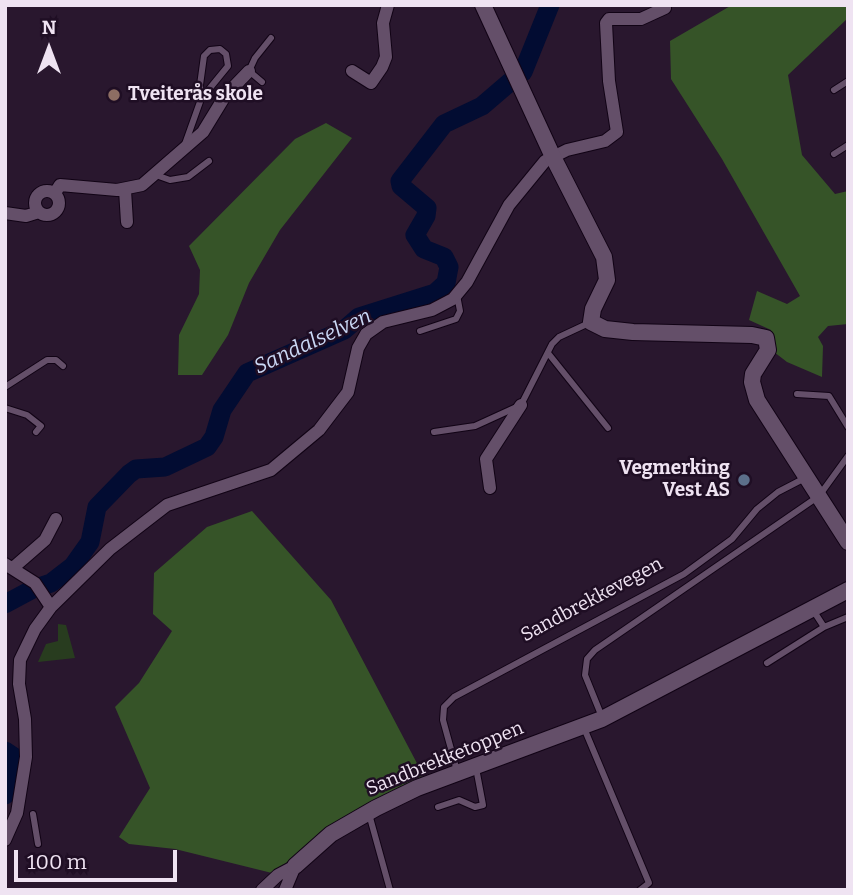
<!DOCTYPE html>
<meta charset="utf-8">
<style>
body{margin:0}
#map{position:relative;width:853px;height:895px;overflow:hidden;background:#29172e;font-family:Bitter,serif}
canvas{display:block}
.frame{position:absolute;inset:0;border:7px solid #efe3f2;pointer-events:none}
.north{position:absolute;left:14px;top:14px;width:70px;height:70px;-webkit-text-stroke:5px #1f0e24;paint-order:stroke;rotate:0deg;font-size:19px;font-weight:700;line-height:28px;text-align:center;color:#efe3f2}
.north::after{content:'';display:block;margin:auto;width:24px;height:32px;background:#efe3f2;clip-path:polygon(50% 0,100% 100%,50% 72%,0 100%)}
.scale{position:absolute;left:14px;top:850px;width:163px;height:32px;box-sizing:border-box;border:4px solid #efe3f2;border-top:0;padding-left:9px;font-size:21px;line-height:24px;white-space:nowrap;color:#efe3f2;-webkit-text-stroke:5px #1f0e24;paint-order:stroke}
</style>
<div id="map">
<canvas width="853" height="895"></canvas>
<div class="frame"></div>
<div class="north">N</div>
<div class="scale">100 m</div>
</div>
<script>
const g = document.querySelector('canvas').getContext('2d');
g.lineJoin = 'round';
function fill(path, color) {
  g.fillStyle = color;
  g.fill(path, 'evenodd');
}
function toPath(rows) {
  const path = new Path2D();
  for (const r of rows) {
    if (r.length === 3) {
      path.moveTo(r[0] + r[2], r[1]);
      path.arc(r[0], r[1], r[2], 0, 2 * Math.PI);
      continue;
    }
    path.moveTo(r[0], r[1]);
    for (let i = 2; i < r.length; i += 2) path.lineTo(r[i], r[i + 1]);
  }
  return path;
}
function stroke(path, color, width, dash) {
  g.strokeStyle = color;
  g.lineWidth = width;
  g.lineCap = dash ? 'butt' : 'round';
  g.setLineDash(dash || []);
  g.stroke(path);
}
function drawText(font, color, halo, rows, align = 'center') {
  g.font = font + ' Bitter,serif';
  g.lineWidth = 5;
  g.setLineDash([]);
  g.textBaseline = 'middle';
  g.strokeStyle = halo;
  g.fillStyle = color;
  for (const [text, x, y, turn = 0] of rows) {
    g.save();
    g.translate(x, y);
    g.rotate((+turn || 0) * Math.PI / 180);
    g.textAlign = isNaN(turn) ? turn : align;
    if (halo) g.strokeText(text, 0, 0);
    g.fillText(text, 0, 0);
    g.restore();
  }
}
fill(toPath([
 [58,624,66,625,75,658,38,662,46,644,58,641]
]), '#283c1f');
fill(toPath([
 [732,5,848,5,848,18,788,75,802,155,835,194,848,191,848,324,828,326,818,337,823,346,822,377,787,362,774,352,771,330,749,320,757,291,787,304,800,296,722,159,671,79,670,41],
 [326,123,352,138,280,230,249,283,228,335,202,375,178,375,179,335,199,294,200,270,189,246,295,139],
 [252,511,331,600,430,788,320,832,302,856,276,874,175,849,129,844,119,837,150,788,115,707,139,683,172,631,153,614,154,573,207,527]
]), '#365428');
stroke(toPath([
 [523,72,550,5],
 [5,604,33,589,51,583,73,566,90,542,97,507,129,474,136,469,165,467,207,447,214,437,222,410,247,373,344,330,359,317,435,293,446,283,449,267,444,257,424,249,415,235,426,216,427,208,401,186,400,181,444,124,482,106,510,82],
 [5,751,17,759,17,765,5,795]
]), '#020c32', 19);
const service = toPath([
 [262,82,249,71,255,58,271,38],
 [834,90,848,81],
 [185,144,201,99,228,66,226,54,220,49,210,50,204,56,200,85,201,99],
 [834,154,848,145],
 [156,175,170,180,188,177,209,161],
 [420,331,456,319,460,311,457,295],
 [548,353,608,428],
 [5,387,47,360,56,360,63,366],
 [797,394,829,396,848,427],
 [5,408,27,415,41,426,36,432],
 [434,432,475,426,521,405,552,344,559,337,589,323],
 [824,627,848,617],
 [767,663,824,627,813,610],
 [602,717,585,675,587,659,595,650,819,496,848,456],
 [584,728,649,883,640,890],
 [457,771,443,720,444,707,454,697,684,574,732,539,757,509,778,492,805,478],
 [438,807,459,800,475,807,483,805,476,768],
 [33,814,38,844],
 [369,814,390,890]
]);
const minor = toPath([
 [352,71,371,83,382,67,386,57,383,23,388,5],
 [125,190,127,222],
 [47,203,12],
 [55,193,60,185,117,190,142,185,203,132,225,96,249,71],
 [5,213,26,216,39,212],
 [490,488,486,459,521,405],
 [5,564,35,583,51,607],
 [14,567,45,540,56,519],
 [5,840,17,813,26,757,25,719,19,684,20,660,35,629,51,607,110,549,167,505,271,470,319,430,348,392,358,348,366,334,383,322,432,310,453,299,467,282,509,205,545,161,567,150,605,141,617,132,609,81,606,23,609,19,641,19,665,8],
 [262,890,278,875,295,866],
 [285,890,295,866]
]);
const tertiary = toPath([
 [483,5,553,157,604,257,607,280,593,309,591,322,605,329,633,332,752,335,766,338,768,350,753,374,752,382,757,400,848,542],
 [295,866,331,834,376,808,417,788,602,719,848,590]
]);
stroke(service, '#110315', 8);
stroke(minor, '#110315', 14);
stroke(tertiary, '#110315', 18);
stroke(service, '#644f69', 6);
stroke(minor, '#644f69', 12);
stroke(tertiary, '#644f69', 16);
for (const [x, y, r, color] of [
 [114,95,7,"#8d6e63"],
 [744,480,7,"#5c6f8a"]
]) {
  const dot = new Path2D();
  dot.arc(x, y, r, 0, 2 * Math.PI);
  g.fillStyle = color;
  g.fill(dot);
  stroke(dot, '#1f0e24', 2.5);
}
drawText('bold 19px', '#efe3f2', '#1f0e24', [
 ["Tveiterås skole",128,95],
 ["Vegmerking",730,469,"right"],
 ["Vest AS",730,491,"right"]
], 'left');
drawText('19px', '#efe3f2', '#1f0e24', [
 ["Sandbrekkevegen",592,600,-28],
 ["Sandbrekketoppen",445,759,-22]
]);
drawText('italic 21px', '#cad8f5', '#1f0e24', [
 ["Sandalselven",313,342,-25]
]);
</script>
